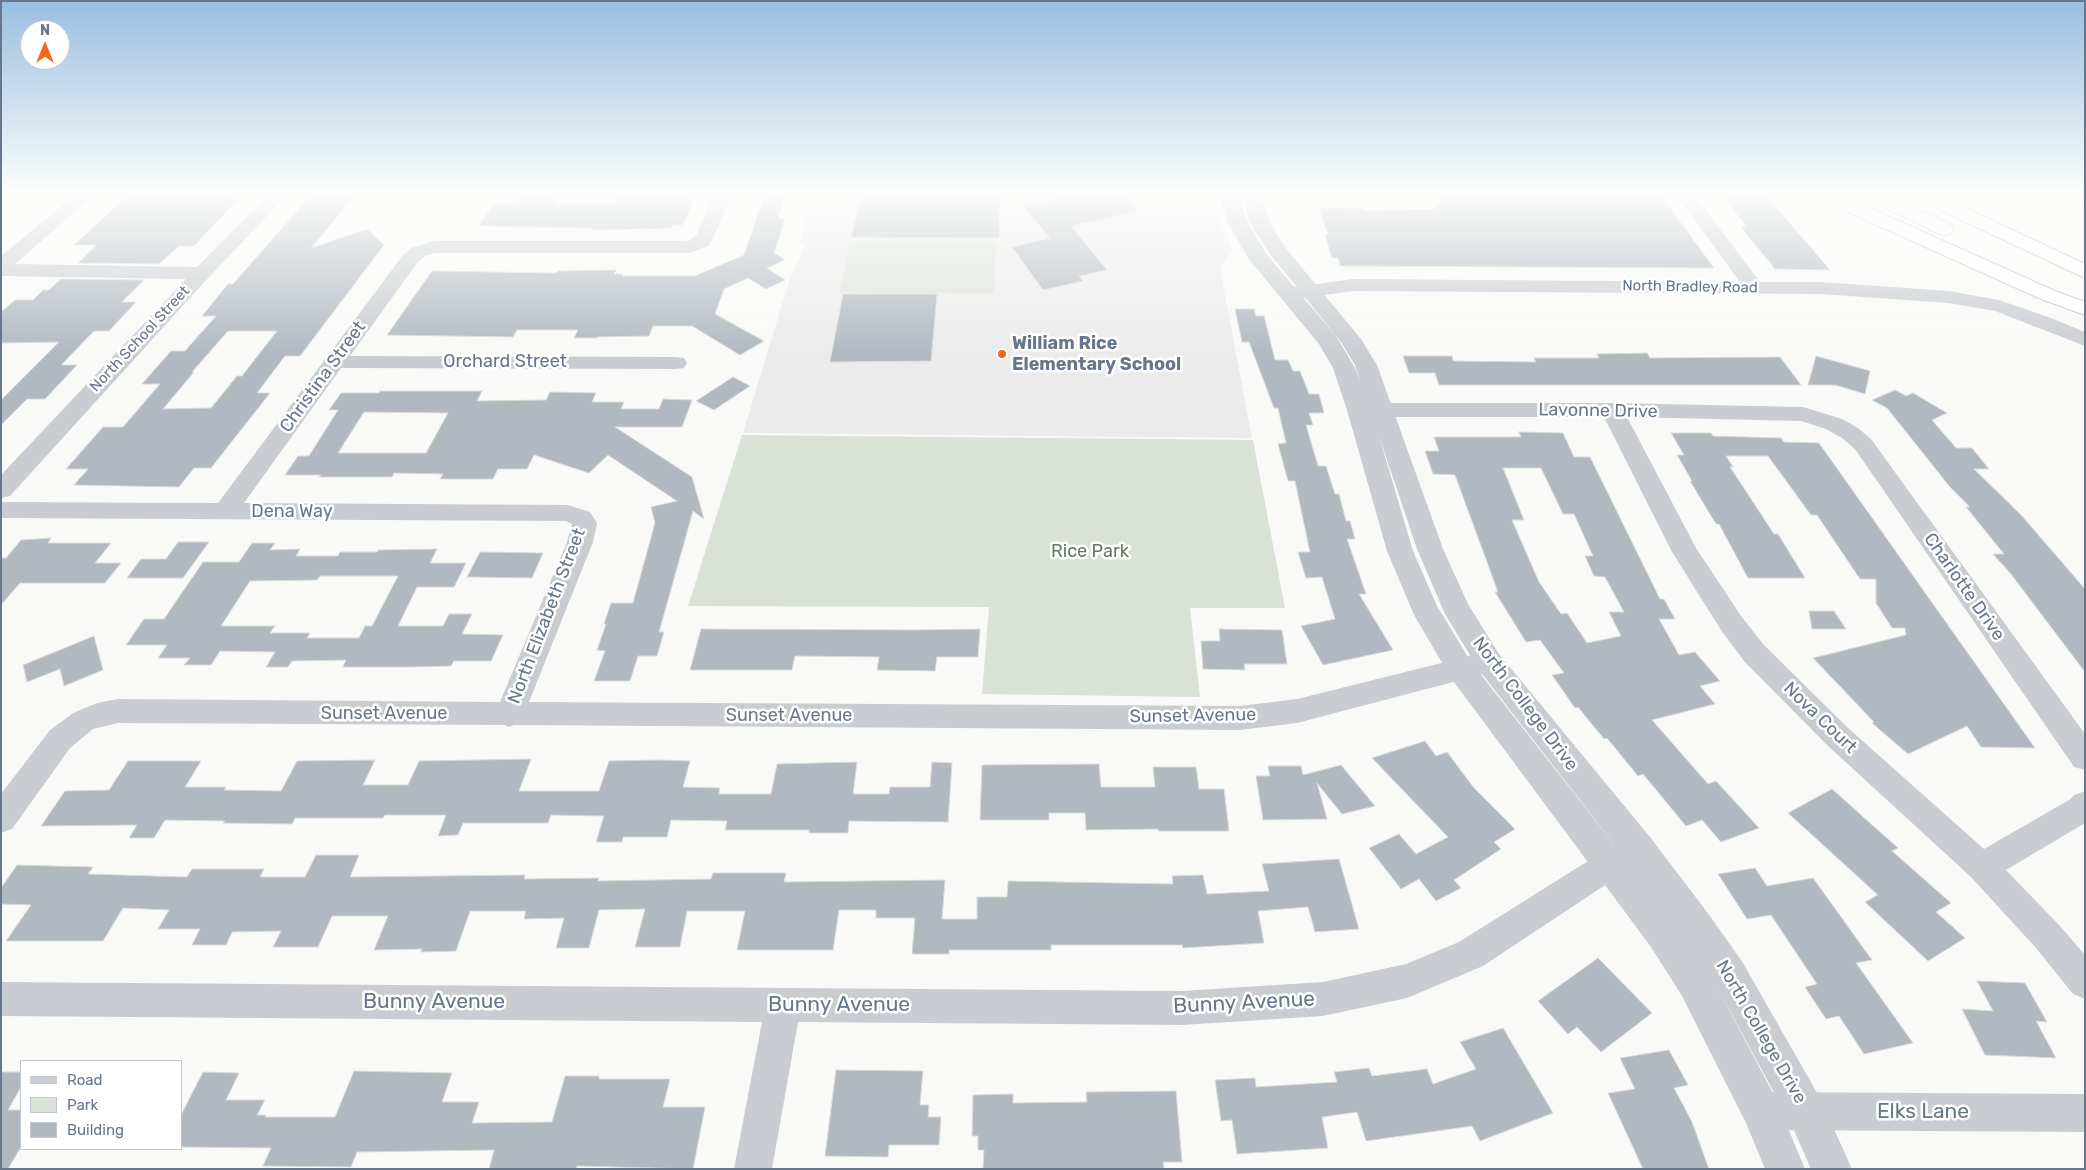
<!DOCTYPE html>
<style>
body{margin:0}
#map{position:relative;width:2086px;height:1170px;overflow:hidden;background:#f9faf7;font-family:Rubik,sans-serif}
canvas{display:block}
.frame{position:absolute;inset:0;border:2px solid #66768b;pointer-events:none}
.legend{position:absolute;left:20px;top:1060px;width:162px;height:90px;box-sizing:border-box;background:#fff;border:1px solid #c2c8d1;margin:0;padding:6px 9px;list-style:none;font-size:15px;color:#66768b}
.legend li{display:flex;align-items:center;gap:10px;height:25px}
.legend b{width:25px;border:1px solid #c2c8d1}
.north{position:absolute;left:20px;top:20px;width:50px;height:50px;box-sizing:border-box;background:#fff;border:1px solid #c2c8d1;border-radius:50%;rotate:0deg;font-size:14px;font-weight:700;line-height:20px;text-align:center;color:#66768b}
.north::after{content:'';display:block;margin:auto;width:18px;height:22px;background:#f1691f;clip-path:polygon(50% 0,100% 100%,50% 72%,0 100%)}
</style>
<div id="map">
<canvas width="2086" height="1170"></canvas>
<div class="frame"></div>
<ul class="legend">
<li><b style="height:6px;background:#c9ccd1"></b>Road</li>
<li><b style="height:14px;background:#dae2d8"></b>Park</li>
<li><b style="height:14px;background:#b1b8c0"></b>Building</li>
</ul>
<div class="north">N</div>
</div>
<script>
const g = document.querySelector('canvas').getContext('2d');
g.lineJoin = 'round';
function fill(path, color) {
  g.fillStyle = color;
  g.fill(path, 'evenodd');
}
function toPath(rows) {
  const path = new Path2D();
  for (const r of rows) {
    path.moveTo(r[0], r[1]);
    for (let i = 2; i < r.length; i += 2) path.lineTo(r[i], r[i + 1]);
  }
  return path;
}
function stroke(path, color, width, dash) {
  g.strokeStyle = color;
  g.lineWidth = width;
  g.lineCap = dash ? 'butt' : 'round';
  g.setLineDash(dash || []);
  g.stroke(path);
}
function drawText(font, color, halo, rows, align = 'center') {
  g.font = font + ' Rubik,sans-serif';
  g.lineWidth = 5;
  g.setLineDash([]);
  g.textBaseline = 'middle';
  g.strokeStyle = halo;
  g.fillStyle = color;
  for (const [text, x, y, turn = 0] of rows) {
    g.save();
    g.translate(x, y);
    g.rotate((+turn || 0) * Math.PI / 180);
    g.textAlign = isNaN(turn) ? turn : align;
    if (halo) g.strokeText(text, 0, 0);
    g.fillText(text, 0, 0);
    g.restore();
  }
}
fill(toPath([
 [814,191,1212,191,1220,223,1233,250,1220,269,1252,438,743,433,791,275,806,244,799,244]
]), '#eaebea');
fill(toPath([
 [850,242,996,242,994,293,840,292],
 [742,435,1253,440,1285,608,1190,608,1200,697,982,694,989,607,688,606]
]), '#dae2d8');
const building = toPath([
 [148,191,246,191,194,246,179,246,159,264,78,263,97,245,74,245,125,198,140,198,148,191],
 [522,191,562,191,554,203,615,204,621,191,698,191,683,225,673,225,672,228,592,230,593,228,479,226,495,202,514,202,522,191],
 [863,191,1000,191,999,238,851,237,863,191],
 [1093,191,1119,191,1139,211,1071,226,1107,270,1079,276,1083,281,1043,290,1012,247,1050,238,1023,206,1093,191],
 [313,193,357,193,311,248,367,229,384,245,300,356,285,356,257,393,270,393,211,468,194,468,179,487,74,485,88,469,66,469,103,427,123,427,160,384,142,384,171,351,185,351,216,316,202,316,228,284,233,284,313,193],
 [228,331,277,331,242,376,237,376,211,408,163,409,194,372,192,372,228,331],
 [765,193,786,193,778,219,785,219,774,253,785,260,767,268,785,280,766,289,748,278,724,289,715,314,764,341,740,355,692,326,653,326,649,336,597,337,596,338,574,338,578,330,517,330,513,337,387,335,432,271,556,273,558,271,616,270,614,274,623,274,622,276,695,276,744,255,765,193],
 [1468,194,1613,198,1610,194,1647,194,1648,197,1662,197,1714,268,1340,266,1338,258,1332,258,1325,235,1328,235,1319,208,1363,209,1364,211,1437,209,1434,203,1440,203,1437,196,1469,196,1468,194],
 [1721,194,1765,194,1830,270,1775,269,1741,227,1747,227,1721,194],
 [61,279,144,280,122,302,136,302,109,331,94,331,61,365,77,365,45,399,27,399,1,425,1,400,59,342,1,343,1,312,15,300,33,300,43,290,49,290,61,279],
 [843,294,937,294,931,361,830,362,843,294],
 [1235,309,1254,309,1256,316,1264,316,1275,360,1288,360,1293,371,1300,371,1309,394,1319,394,1324,413,1309,413,1313,425,1306,425,1318,466,1326,466,1335,494,1339,494,1346,521,1350,521,1355,539,1347,539,1366,594,1359,594,1393,650,1323,665,1301,626,1335,619,1322,577,1306,578,1298,552,1310,552,1295,481,1288,481,1278,444,1286,443,1278,408,1274,408,1249,342,1242,342,1235,309],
 [1647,353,1650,358,1780,357,1801,385,1439,385,1435,373,1409,373,1403,356,1452,356,1453,361,1536,362,1534,358,1599,358,1597,354,1647,353],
 [1816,356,1870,371,1865,394,1835,385,1808,385,1816,356],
 [733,377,750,386,714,410,696,401,733,377],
 [1895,390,1906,396,1913,393,1947,413,1932,420,1956,448,1972,448,1989,469,1974,469,2022,516,2085,589,2085,672,2011,574,1993,554,2004,554,1966,507,1970,507,1950,487,1887,408,1872,400,1895,390],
 [380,391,482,391,477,401,546,400,550,392,596,393,592,402,624,402,621,409,659,409,663,399,692,400,682,427,615,427,692,477,704,519,693,511,659,632,664,632,657,656,638,656,630,681,594,681,605,651,597,650,606,624,604,624,611,603,633,603,655,523,651,507,677,501,608,455,589,473,534,455,527,469,498,469,493,479,440,479,443,474,394,473,392,477,319,477,321,475,285,475,298,456,309,456,338,410,329,410,341,393,379,393,380,391],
 [364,412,448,413,426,453,338,453,364,412],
 [1519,432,1563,433,1574,457,1590,457,1660,599,1664,599,1675,619,1659,619,1679,655,1695,652,1720,681,1700,686,1715,704,1652,720,1708,784,1716,781,1759,828,1721,842,1702,820,1686,826,1643,774,1638,776,1607,738,1604,739,1578,707,1575,708,1552,675,1564,673,1540,640,1526,642,1495,592,1498,592,1455,475,1433,474,1425,451,1439,451,1434,437,1521,437,1519,432],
 [1503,468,1541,468,1563,514,1574,514,1593,556,1585,556,1594,576,1605,577,1624,612,1609,612,1621,636,1587,643,1567,613,1561,614,1539,582,1512,520,1524,520,1503,468],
 [1671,433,1711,433,1713,436,1781,438,1784,442,1819,443,2035,748,1981,747,1967,726,1908,754,1872,723,1874,722,1813,658,1906,635,1905,628,1892,628,1876,603,1876,579,1860,579,1817,515,1811,515,1768,456,1726,456,1733,467,1730,467,1774,534,1778,534,1805,578,1748,578,1719,524,1716,524,1690,481,1692,481,1677,455,1684,455,1671,433],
 [51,538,48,543,111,543,95,563,121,563,105,583,20,583,1,605,1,558,6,558,21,540,51,538],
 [178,542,209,542,183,578,127,578,141,559,166,559,178,542],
 [252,543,275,543,270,550,300,549,296,556,338,556,340,552,377,552,378,550,437,549,430,563,466,563,454,587,417,587,398,626,443,626,449,614,472,614,462,634,503,635,491,661,454,661,451,666,413,667,343,667,346,660,292,661,288,667,266,667,275,652,220,651,211,665,184,665,190,658,158,658,167,645,126,645,144,619,164,619,203,562,239,562,252,543],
 [320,576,398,576,372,626,365,626,359,638,307,638,310,633,270,633,275,626,221,626,250,581,317,580,320,576],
 [480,552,543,553,532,578,467,577,480,552],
 [1809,611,1834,611,1846,629,1812,629,1809,611],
 [701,629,915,630,980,629,978,657,937,657,935,671,877,670,879,657,795,656,792,670,690,670,701,629],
 [1219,629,1282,630,1287,664,1244,664,1245,670,1203,669,1201,641,1220,641,1219,629],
 [94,636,103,670,64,686,60,669,27,682,23,665,94,636],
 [1425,741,1436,756,1447,752,1474,788,1515,829,1494,842,1501,849,1454,880,1461,888,1436,901,1419,879,1401,889,1369,848,1399,834,1416,854,1448,837,1372,758,1425,741],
 [531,759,519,791,599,791,609,761,659,760,690,761,683,787,720,788,719,794,771,794,777,764,857,762,853,794,889,794,890,787,930,787,932,762,952,763,948,822,849,821,848,833,809,833,809,830,725,830,727,821,671,820,667,837,623,837,622,842,596,842,604,816,551,815,548,823,463,823,458,835,438,836,446,815,385,815,383,818,295,818,292,824,223,823,225,821,165,820,154,838,129,838,137,825,41,826,65,791,109,790,128,761,201,761,185,787,226,787,224,790,281,791,297,761,375,760,363,785,408,785,419,761,531,759],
 [1099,764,1101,787,1155,787,1153,767,1196,767,1199,789,1224,789,1229,831,1158,831,1158,829,1086,830,1085,813,1049,813,1049,820,980,820,982,765,1099,764],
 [1341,765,1375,806,1342,814,1317,783,1327,819,1263,820,1256,776,1270,776,1268,766,1301,766,1303,775,1341,765],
 [1832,789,1898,848,1892,851,1951,903,1936,912,1965,938,1928,961,1865,902,1878,895,1788,813,1832,789],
 [316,855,359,855,350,877,525,875,524,879,599,878,598,881,711,879,713,873,786,873,784,882,945,880,942,919,977,919,977,897,1007,897,1008,881,1173,884,1172,876,1203,875,1207,894,1269,891,1262,864,1339,859,1359,929,1315,932,1308,907,1258,911,1264,943,1183,948,1182,945,1051,945,1051,950,949,950,949,954,912,954,915,918,876,918,876,910,839,910,833,950,737,950,745,911,687,911,680,947,635,947,645,909,599,910,589,948,556,948,564,918,524,919,526,911,470,911,456,951,421,952,422,949,374,950,388,916,332,916,318,947,273,947,281,931,232,932,226,945,192,945,200,929,158,929,169,910,123,908,103,941,6,941,31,905,1,904,1,888,17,865,93,867,88,874,187,877,192,869,264,869,260,877,305,877,316,855],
 [1755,868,1767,886,1813,878,1872,960,1856,963,1913,1043,1864,1054,1839,1016,1826,1019,1805,987,1817,984,1771,915,1747,919,1718,874,1755,868],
 [1598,958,1652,1013,1601,1052,1577,1027,1568,1034,1538,1001,1598,958],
 [1977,981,2025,983,2047,1022,2036,1021,2056,1058,1985,1055,1962,1009,1993,1011,1977,981],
 [1503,1028,1553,1113,1480,1141,1472,1126,1366,1141,1357,1112,1322,1117,1328,1148,1237,1154,1232,1120,1221,1121,1215,1080,1255,1078,1256,1087,1337,1082,1334,1072,1369,1068,1372,1076,1427,1069,1433,1084,1476,1069,1460,1042,1503,1028],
 [1669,1050,1688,1085,1674,1088,1692,1122,1709,1169,1643,1169,1608,1093,1635,1089,1620,1058,1669,1050],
 [836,1070,923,1071,920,1105,929,1105,928,1117,941,1117,939,1145,889,1145,888,1157,825,1156,836,1070],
 [354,1071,452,1073,442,1102,479,1102,472,1123,552,1122,565,1076,599,1076,599,1079,670,1079,663,1107,705,1107,693,1169,577,1166,576,1169,489,1169,494,1150,357,1152,351,1167,263,1166,271,1148,181,1147,181,1115,203,1072,239,1073,226,1100,265,1100,257,1115,266,1115,265,1117,335,1117,354,1071],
 [1,1072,21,1072,21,1087,8,1110,21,1110,21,1147,8,1169,1,1169,1,1072],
 [1176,1091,1182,1162,1163,1162,1164,1169,983,1169,984,1150,978,1150,978,1136,972,1136,973,1095,1013,1094,1013,1103,1087,1102,1086,1092,1176,1091]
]);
fill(building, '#b1b8c0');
stroke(building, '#dbdbd9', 1);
const motorway = toPath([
 [1808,191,1832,191,2055,291,2085,302,2085,315,2041,299,1810,195,1808,191],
 [1858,191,1881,191,1951,225,1954,229,1951,233,1944,235,1937,233,1860,195,1858,191],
 [1906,191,1929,191,2085,264,2085,278,1908,195,1906,191]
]);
stroke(motorway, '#bbbec2', 2);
fill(toPath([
 [80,191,99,191,15,264,197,267,272,191,291,191,209,277,10,496,1,498,1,475,186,279,1,276,1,256,80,191],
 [715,191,733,191,712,241,708,246,690,253,435,253,425,256,417,263,350,356,676,357,684,358,687,363,684,368,676,369,341,368,244,503,568,505,590,512,597,523,593,542,529,702,1240,706,1297,699,1489,651,1499,654,1503,662,1499,670,1297,723,1240,730,514,725,509,727,504,725,118,723,93,729,70,748,12,829,1,833,1,794,50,730,73,713,97,703,118,699,500,702,567,542,572,524,566,521,1,518,1,502,218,503,403,255,411,248,434,241,687,241,696,236,715,191],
 [1669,191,1689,191,1696,197,1760,282,1821,282,1949,291,1999,300,2051,318,2085,332,2085,346,1995,311,1949,303,1821,294,1353,291,1289,300,1282,298,1279,294,1282,290,1289,288,1353,279,1740,282,1684,205,1669,191],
 [1359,403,1612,403,1803,407,1842,419,1858,428,1871,439,2085,734,2085,770,2074,767,1855,449,1842,438,1826,429,1801,421,1627,417,1696,548,1741,616,1764,645,1847,727,1984,849,2069,800,2074,795,2085,791,2085,823,2006,870,2060,926,2085,955,2085,999,2073,994,2036,948,1971,877,1827,745,1744,661,1721,630,1672,552,1604,417,1359,417,1351,415,1348,410,1351,405,1359,403],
 [1626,840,1637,844,1642,854,1637,864,1483,966,1407,998,1323,1016,1182,1025,798,1022,772,1169,734,1169,762,1022,1,1016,1,982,1182,991,1323,982,1406,964,1459,942,1615,844,1626,840],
 [1761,1092,2085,1094,2085,1132,1761,1130,1748,1124,1742,1111,1748,1098,1761,1092]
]), '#c9ccd1');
fill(toPath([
 [1219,191,1237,191,1247,221,1267,255,1336,336,1355,368,1360,382,1355,365,1341,342,1274,259,1256,233,1248,217,1242,191,1260,191,1268,217,1276,233,1288,251,1361,339,1377,365,1443,549,1468,604,1499,654,1650,837,1710,916,1743,963,1820,1098,1852,1169,1811,1169,1792,1126,1716,985,1775,1097,1805,1169,1765,1169,1746,1123,1682,996,1651,947,1451,678,1414,615,1387,551,1347,410,1333,368,1319,344,1248,258,1227,221,1219,191],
 [1379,436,1417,549,1445,614,1479,670,1632,867,1471,662,1437,606,1413,551,1379,436]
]), '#c9ccd1');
fill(motorway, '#fff');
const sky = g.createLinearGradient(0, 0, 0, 355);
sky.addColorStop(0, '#99bee0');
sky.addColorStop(0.54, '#fcfdfb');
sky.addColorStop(1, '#fcfdfb00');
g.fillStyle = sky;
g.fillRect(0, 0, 2086, 355);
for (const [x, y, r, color] of [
 [1002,354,5,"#f1691f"]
]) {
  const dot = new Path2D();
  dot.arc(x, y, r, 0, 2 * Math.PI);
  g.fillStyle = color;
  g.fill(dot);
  stroke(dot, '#fff', 2);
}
drawText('15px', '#66768b', '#fff', [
 ["North Bradley Road",1690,287,1],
 ["North School Street",140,339,-47]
]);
drawText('bold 18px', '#66768b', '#fff', [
 ["William Rice",1012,344],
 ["Elementary School",1012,365]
], 'left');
drawText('18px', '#66768b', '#fff', [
 ["Orchard Street",505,362],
 ["Christina Street",323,377,-54],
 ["Lavonne Drive",1598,411,1],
 ["Dena Way",292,512],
 ["Charlotte Drive",1964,587,55],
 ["North Elizabeth Street",547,616,-69],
 ["North College Drive",1525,704,53],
 ["Sunset Avenue",384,714],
 ["Sunset Avenue",789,716],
 ["Sunset Avenue",1193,716,-1],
 ["Nova Court",1820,718,44],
 ["North College Drive",1761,1032,60]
]);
drawText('18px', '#647b62', '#fff', [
 ["Rice Park",1090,552]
]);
drawText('21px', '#66768b', '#fff', [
 ["Bunny Avenue",434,1002],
 ["Bunny Avenue",1244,1003,-3],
 ["Bunny Avenue",839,1005],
 ["Elks Lane",1923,1112]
]);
</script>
